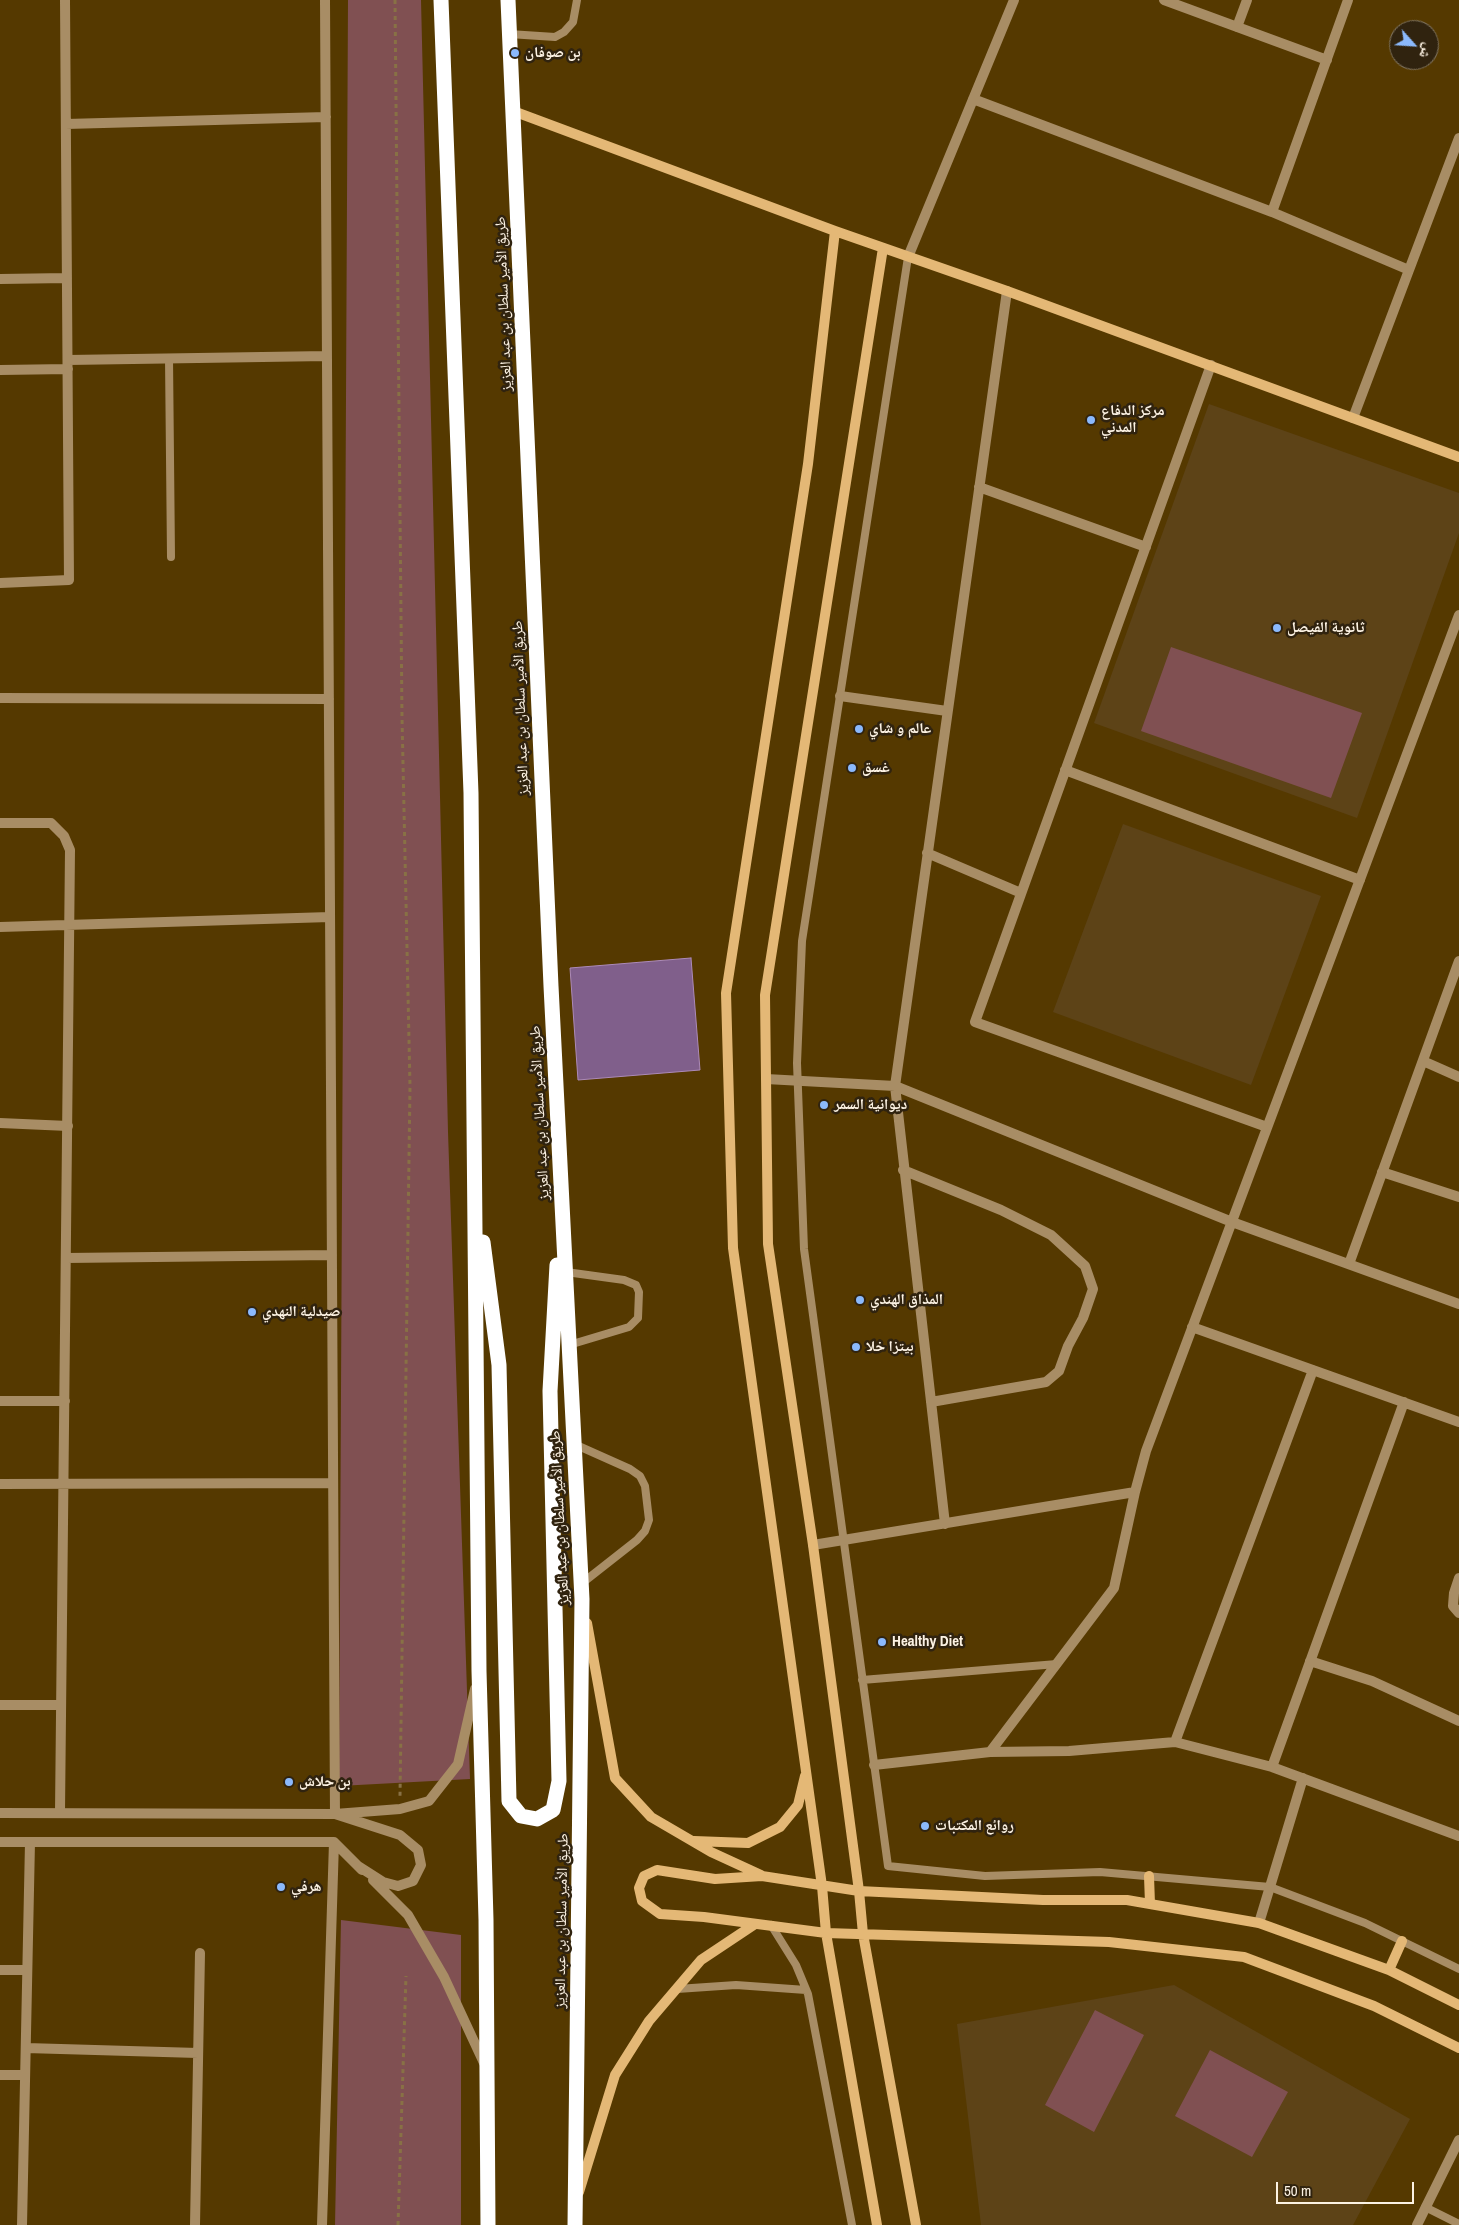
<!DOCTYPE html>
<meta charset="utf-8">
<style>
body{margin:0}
#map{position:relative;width:1459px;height:2225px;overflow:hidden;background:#553900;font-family:"Archivo Narrow","Noto Naskh Arabic",sans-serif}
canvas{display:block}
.north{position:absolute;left:1389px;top:20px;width:50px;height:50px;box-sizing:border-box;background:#30230f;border:1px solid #827664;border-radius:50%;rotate:116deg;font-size:14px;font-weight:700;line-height:20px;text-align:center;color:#fcf2e3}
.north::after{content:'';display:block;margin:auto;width:18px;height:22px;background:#8bb9fc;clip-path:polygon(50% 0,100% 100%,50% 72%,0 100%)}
.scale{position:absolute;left:1276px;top:2182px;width:138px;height:22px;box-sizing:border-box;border:2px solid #fcf2e3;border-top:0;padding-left:6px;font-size:15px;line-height:18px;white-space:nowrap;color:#fcf2e3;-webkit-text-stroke:4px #30230f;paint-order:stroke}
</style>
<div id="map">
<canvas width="1459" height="2225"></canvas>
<div class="north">ش</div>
<div class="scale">50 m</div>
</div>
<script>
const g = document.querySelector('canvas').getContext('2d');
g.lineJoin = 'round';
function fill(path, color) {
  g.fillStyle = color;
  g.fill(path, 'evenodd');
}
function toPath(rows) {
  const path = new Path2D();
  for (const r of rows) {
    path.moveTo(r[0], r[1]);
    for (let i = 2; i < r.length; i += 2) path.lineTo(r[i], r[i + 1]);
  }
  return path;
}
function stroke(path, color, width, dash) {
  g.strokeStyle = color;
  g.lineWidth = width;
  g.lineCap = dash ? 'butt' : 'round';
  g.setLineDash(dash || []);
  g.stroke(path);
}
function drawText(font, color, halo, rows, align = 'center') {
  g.font = font + ' "Archivo Narrow","Noto Naskh Arabic",sans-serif';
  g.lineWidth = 5;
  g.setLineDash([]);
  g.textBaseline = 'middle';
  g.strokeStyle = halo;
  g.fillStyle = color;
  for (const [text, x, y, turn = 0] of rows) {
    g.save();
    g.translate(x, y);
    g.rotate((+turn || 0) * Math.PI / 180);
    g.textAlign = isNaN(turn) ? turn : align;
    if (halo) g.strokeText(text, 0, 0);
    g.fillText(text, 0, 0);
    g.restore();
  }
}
fill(toPath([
 [1209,404,1459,493,1459,533,1357,818,1094,723],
 [1123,824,1321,896,1251,1085,1053,1012],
 [1174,1985,1410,2119,1353,2225,981,2225,957,2024]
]), '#5d4317');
fill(toPath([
 [348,0,421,0,448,1132,470,1779,339,1786],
 [1171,647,1362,713,1331,798,1141,731],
 [341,1920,461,1935,461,2225,335,2225],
 [1095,2010,1144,2035,1094,2132,1045,2105],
 [1210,2050,1288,2092,1252,2157,1175,2116]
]), '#805052');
const building = toPath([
 [691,958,700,1070,578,1080,570,968,691,958]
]);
fill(building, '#805f8b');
stroke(building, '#ac8ab8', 1);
stroke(toPath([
 [395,0,402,717,410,1086,400,1796],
 [398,2225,406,1976]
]), '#887145', 3, [4, 4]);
stroke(toPath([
 [509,34,555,37,564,32,573,22,577,0],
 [908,257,802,941,797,1063,804,1249,888,1866,985,1876,1100,1872,1270,1887,1365,1923,1459,1969],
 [169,358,171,557],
 [566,1272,624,1280,636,1285,639,1292,638,1318,629,1327,569,1345],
 [574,1444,630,1469,640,1476,645,1486,649,1520,645,1531,637,1540,581,1584],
 [862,1680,1057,1664],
 [771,1925,796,1965,808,1994,852,2225],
 [677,1989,736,1985,806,1990],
 [1425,2207,1459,2224]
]), '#a88d65', 8);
stroke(toPath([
 [325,0,335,1814,400,1835,418,1850,421,1865,413,1881,398,1886,383,1882,358,1866],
 [1164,0,1327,60],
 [1237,27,1247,0],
 [973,99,1272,212,1409,270],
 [66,124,326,117],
 [1272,212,1348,0],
 [908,257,1014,0],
 [0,279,67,278],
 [68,360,327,356],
 [1211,365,975,1022,1267,1127],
 [0,370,68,369],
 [1353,418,1459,138],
 [979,487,1146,547],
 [0,583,69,580,65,0],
 [840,696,947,711],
 [0,698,329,699],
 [1065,770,1360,880],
 [0,823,51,823,64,836,70,850,60,1812],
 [927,853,1021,893],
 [0,927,330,917],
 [1423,1061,1459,1077],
 [766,1079,895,1086,1232,1222,1459,1304],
 [0,1123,68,1126],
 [903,1170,1001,1210,1051,1235,1085,1266,1093,1289,1083,1318,1068,1346,1059,1371,1046,1382,931,1402],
 [1382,1172,1459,1197],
 [66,1258,332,1255],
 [1349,1264,1459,961],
 [1192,1327,1459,1422],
 [0,1401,65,1401],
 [0,1484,333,1483],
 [945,1524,895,1086,1007,291],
 [813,1545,1135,1492],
 [1459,1578,1454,1593,1453,1606,1459,1613],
 [1310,1661,1372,1681,1459,1721],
 [0,1705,61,1705],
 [1175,1742,1313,1370],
 [990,1752,1114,1588,1135,1492,1146,1451,1459,615],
 [874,1765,990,1752,1069,1751,1175,1742,1272,1767,1459,1836],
 [1272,1767,1404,1402],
 [0,1813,335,1814,400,1809,429,1801,458,1764,475,1689],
 [0,1842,334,1842,362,1870],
 [373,1880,408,1915,444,1977,484,2063],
 [1259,1923,1303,1778],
 [0,1970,27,1970],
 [26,2048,198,2053],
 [0,2075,25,2075],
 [22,2225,30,1842],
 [195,2225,200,1953],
 [322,2225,334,1842],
 [1417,2225,1459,2140]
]), '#a88d65', 10);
stroke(toPath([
 [513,111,835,231,1007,291,1459,457],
 [835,231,808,464,726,993,733,1248,822,1886,826,1933,877,2225],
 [883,248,765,995,768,1244,813,1545,859,1891,863,1934,916,2225],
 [587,1623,615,1778,651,1817,711,1852,761,1875],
 [694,1841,748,1843,780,1827,798,1805,805,1776],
 [1149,1876,1150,1904],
 [1389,1970,1402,1941],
 [1459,2005,1389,1970,1259,1923,1127,1900,1043,1900,859,1891,762,1876,715,1879,657,1870,644,1876,639,1888,642,1901,660,1914,704,1917,826,1933,1109,1942,1244,1957,1374,2006,1459,2048],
 [579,2192,615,2075,649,2021,701,1960,755,1924]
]), '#e4b876', 10);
stroke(toPath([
 [441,0,471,793,479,1671,486,1920,488,2225],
 [508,0,551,986,582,1599,575,2225],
 [483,1242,499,1365,509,1801,521,1816,537,1819,553,1810,559,1781,550,1391,557,1265]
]), '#fff', 15);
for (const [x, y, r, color] of [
 [515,53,5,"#8bb9fc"],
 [1091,420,5,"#8bb9fc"],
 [1277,628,5,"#8bb9fc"],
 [859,729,5,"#8bb9fc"],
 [852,768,5,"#8bb9fc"],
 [824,1105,5,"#8bb9fc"],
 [860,1300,5,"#8bb9fc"],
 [252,1312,5,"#8bb9fc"],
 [856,1347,5,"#8bb9fc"],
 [882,1642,5,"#8bb9fc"],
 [289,1782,5,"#8bb9fc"],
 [925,1826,5,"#8bb9fc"],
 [281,1887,5,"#8bb9fc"]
]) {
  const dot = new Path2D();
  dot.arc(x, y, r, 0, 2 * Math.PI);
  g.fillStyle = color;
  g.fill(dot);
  stroke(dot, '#30230f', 2);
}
drawText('bold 15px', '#fcf2e3', '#30230f', [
 ["بن صوفان",525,53],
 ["مركز الدفاع",1101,411],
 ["المدني",1101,428],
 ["ثانوية الفيصل",1287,628],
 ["عالم و شاي",869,729],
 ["غسق",862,768],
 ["ديوانية السمر",834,1105],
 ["المذاق الهندي",870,1300],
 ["صيدلية النهدي",262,1312],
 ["بيتزا خلا",866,1347],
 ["Healthy Diet",892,1642],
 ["بن حلاش",299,1782],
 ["روائع المكتبات",935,1826],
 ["هرفي",291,1887]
], 'left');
drawText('15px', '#fcf2e3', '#30230f', [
 ["طريق الأمير سلطان بن عبد العزيز",504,304,-92],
 ["طريق الأمير سلطان بن عبد العزيز",521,708,-92],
 ["طريق الأمير سلطان بن عبد العزيز",540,1113,-93],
 ["طريق الأمير سلطان بن عبد العزيز",560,1518,-93],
 ["طريق الأمير سلطان بن عبد العزيز",562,1921,-89]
]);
</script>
